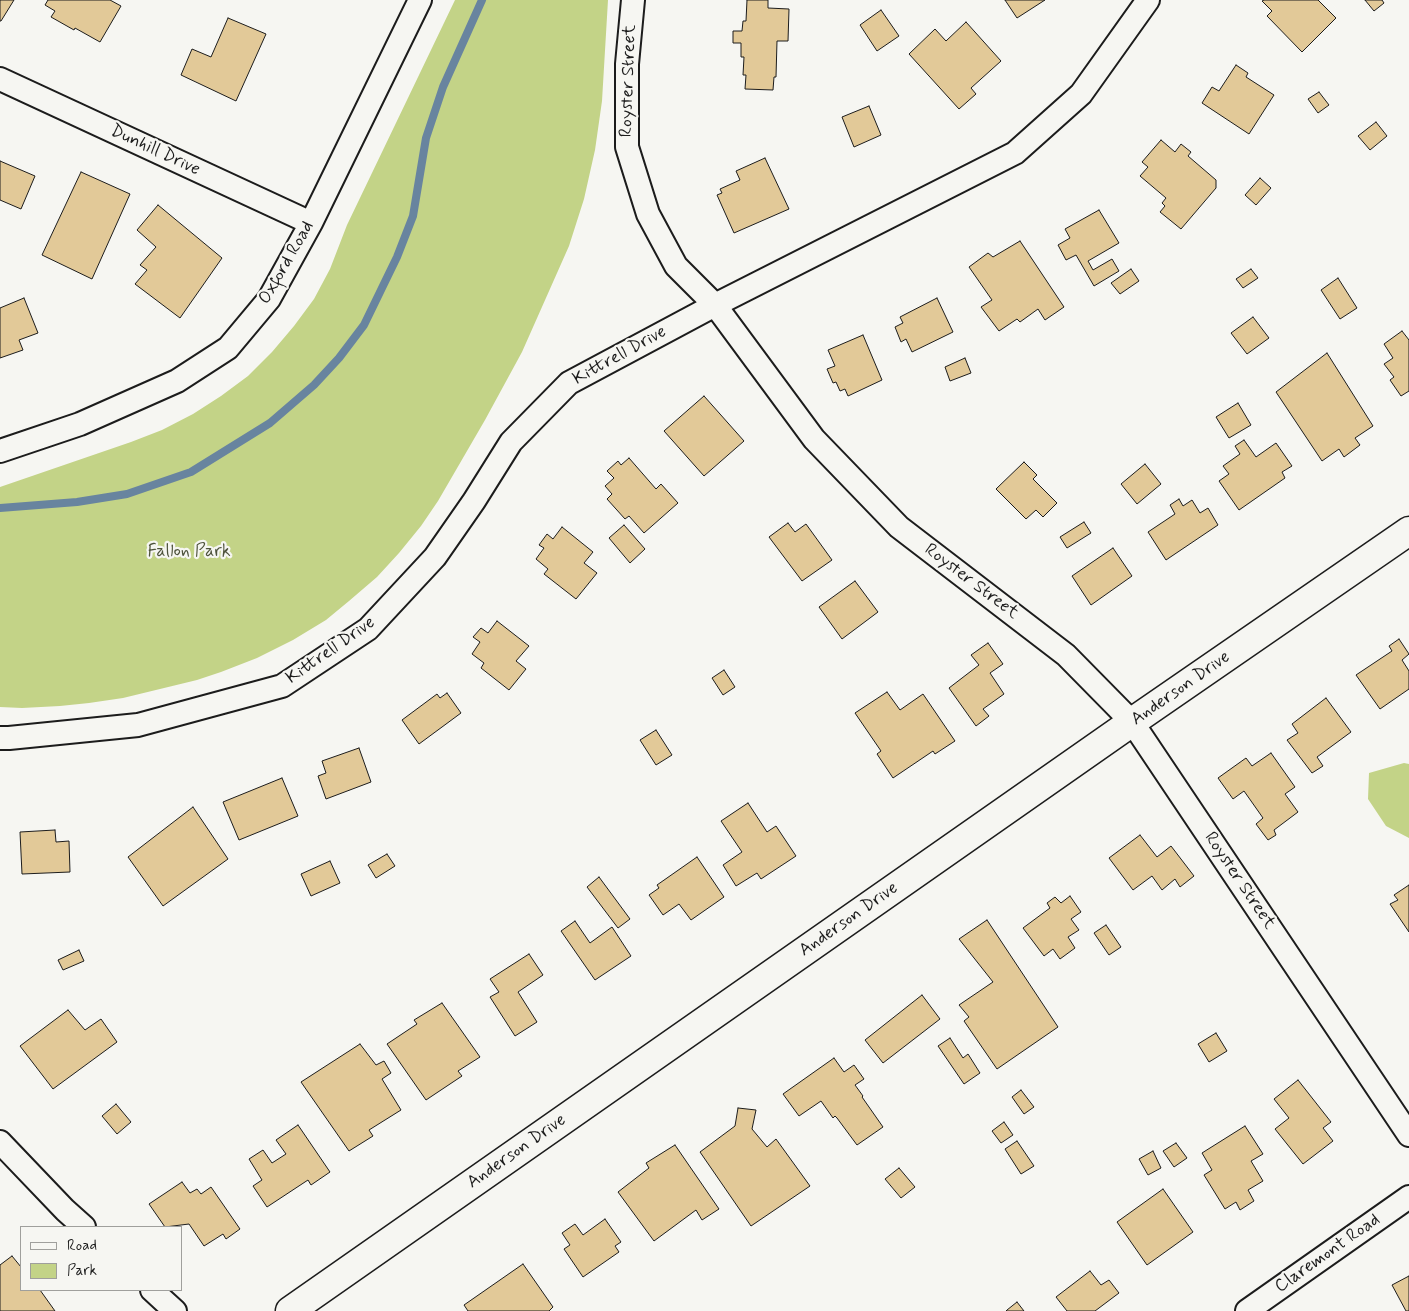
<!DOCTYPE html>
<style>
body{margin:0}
#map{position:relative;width:1409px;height:1311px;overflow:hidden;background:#f6f6f2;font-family:Mynerve,sans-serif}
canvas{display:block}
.legend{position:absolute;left:20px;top:1226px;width:162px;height:65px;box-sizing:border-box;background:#f6f6f2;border:1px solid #9f9f9c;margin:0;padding:6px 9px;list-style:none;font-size:15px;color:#1c1c1c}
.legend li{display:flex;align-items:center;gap:10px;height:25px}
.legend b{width:25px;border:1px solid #9f9f9c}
</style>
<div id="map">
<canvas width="1409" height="1311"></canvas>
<ul class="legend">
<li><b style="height:6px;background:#f6f6f2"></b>Road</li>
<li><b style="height:14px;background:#c3d387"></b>Park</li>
</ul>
</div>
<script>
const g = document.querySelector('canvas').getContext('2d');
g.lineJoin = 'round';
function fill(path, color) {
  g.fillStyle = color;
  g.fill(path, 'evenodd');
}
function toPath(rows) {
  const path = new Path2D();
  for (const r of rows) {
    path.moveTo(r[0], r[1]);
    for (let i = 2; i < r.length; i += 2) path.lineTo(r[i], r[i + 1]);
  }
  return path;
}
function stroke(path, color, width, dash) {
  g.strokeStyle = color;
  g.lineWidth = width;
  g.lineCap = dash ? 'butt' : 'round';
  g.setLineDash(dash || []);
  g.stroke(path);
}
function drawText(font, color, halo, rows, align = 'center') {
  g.font = font + ' Mynerve,sans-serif';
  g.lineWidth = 4.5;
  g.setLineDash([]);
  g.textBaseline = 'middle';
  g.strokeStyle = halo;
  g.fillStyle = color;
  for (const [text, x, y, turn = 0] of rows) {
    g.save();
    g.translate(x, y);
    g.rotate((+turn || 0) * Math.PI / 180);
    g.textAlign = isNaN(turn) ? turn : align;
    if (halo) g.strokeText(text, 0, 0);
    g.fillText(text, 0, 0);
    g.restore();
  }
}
fill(toPath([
 [455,0,608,0,602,101,595,150,584,199,569,246,522,352,485,420,438,501,421,526,399,553,377,577,349,601,326,620,293,640,257,658,221,672,197,680,123,698,89,703,60,706,22,708,0,707,0,487,131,442,162,430,193,414,221,396,248,376,272,352,294,326,314,299,330,269,347,225],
 [1404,763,1409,764,1409,838,1386,826,1368,799,1369,773]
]), '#c3d387');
stroke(toPath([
 [0,508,77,502,127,494,191,472,270,423,314,385,339,358,364,325,397,257,413,216,426,138,443,87,482,0]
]), '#68849f', 8);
const building = toPath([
 [0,0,14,0,1,21,0,21,0,0],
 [48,0,110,0,121,6,100,42,75,28,74,30,51,17,55,11,45,5,48,0],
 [747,0,768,0,768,8,789,9,788,41,777,41,776,77,774,77,773,90,745,89,746,75,743,75,744,57,741,57,741,43,733,43,733,31,742,31,743,21,746,21,747,0],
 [1005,0,1045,0,1017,18,1005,0],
 [1264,0,1318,0,1336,18,1302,52,1267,16,1272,11,1262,1,1264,0],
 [1365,0,1382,0,1384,3,1374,11,1365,0],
 [881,10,899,36,877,51,860,25,881,10],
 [228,18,266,34,236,101,181,75,192,49,211,57,228,18],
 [966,22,1001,61,971,88,976,94,959,109,909,54,935,29,946,41,966,22],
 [1236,65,1248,73,1246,77,1274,95,1249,134,1202,103,1212,87,1219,91,1236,65],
 [1319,92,1329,105,1318,113,1308,99,1319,92],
 [869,106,881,135,854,147,842,117,869,106],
 [1376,122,1387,136,1370,150,1358,136,1376,122],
 [1161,140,1175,152,1181,144,1191,152,1188,156,1216,180,1216,188,1181,229,1160,212,1165,206,1162,203,1166,198,1140,176,1148,167,1142,162,1161,140],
 [765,158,789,209,734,233,717,195,722,193,720,189,740,180,736,171,765,158],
 [0,161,35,176,21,209,0,200,0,161],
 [81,172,130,194,92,279,42,255,81,172],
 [1260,178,1271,188,1256,205,1245,195,1260,178],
 [158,205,222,258,180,318,135,284,147,270,140,265,156,247,137,230,158,205],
 [1099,210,1119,243,1088,261,1093,270,1112,259,1119,271,1094,286,1076,255,1066,260,1058,245,1070,238,1065,229,1099,210],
 [1020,241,1064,307,1045,320,1038,309,1020,322,1017,319,999,331,981,307,992,300,969,267,988,253,993,257,1020,241],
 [1131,269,1139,281,1120,294,1111,283,1131,269],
 [1251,269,1258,278,1243,288,1236,279,1251,269],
 [1338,278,1357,308,1340,319,1321,290,1338,278],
 [24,298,38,333,19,340,23,350,0,358,0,308,24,298],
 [937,298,953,332,912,352,906,339,901,342,895,327,903,323,900,317,937,298],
 [1253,317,1269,338,1247,354,1231,333,1253,317],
 [1402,331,1409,340,1409,391,1401,396,1390,380,1394,377,1384,364,1393,358,1384,344,1402,331],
 [863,335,882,380,848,396,845,389,840,391,836,382,833,383,827,369,835,366,828,350,863,335],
 [1327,353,1373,426,1355,438,1360,445,1344,457,1339,449,1322,461,1276,392,1327,353],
 [965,358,971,373,950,381,945,367,965,358],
 [704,396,744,441,704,476,664,431,704,396],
 [1238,403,1251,425,1229,438,1216,417,1238,403],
 [1244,440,1256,457,1276,443,1292,466,1282,472,1285,478,1239,510,1219,481,1229,474,1223,466,1240,454,1235,446,1244,440],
 [629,458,656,489,661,484,678,503,644,533,629,516,625,519,607,499,612,494,605,486,614,478,607,471,618,461,621,465,629,458],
 [1024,462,1037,475,1033,479,1057,503,1043,517,1036,510,1026,519,996,489,1024,462],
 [1145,464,1161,484,1137,504,1121,484,1145,464],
 [1179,499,1183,506,1192,500,1200,513,1208,508,1218,525,1166,560,1148,532,1175,514,1170,505,1179,499],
 [1084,522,1091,533,1067,548,1060,537,1084,522],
 [788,523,795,532,806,524,832,560,802,581,769,537,788,523],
 [624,525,645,549,630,563,609,538,624,525],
 [562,527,593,552,584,563,597,573,576,599,544,574,548,569,536,559,544,548,539,545,547,534,553,539,562,527],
 [1113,548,1132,576,1091,605,1072,576,1113,548],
 [855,581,878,612,842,639,819,607,855,581],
 [497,621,529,646,516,661,526,669,509,690,481,668,484,663,472,654,480,642,473,637,481,628,488,633,497,621],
 [1399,639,1409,654,1402,660,1409,671,1409,689,1380,709,1356,675,1392,651,1389,646,1399,639],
 [988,643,1003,664,990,673,1004,694,983,709,989,716,976,726,949,688,979,665,971,655,988,643],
 [724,670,735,687,723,695,712,678,724,670],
 [887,692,900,710,923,694,955,741,935,754,933,751,893,778,877,754,881,751,855,713,887,692],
 [447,693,461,713,419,744,402,720,437,694,440,698,447,693],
 [1326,698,1351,732,1317,757,1323,766,1312,773,1287,740,1298,733,1292,724,1326,698],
 [656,730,672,755,656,765,640,740,656,730],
 [359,748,371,782,326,799,318,776,326,773,322,761,359,748],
 [1271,753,1295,787,1285,794,1298,812,1274,830,1276,835,1268,840,1256,824,1263,818,1244,791,1233,799,1218,778,1246,758,1252,766,1271,753],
 [282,778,298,816,239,840,223,802,282,778],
 [748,803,767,832,776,826,796,856,761,879,757,873,736,886,723,865,742,852,721,821,748,803],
 [193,807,228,859,163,906,128,857,193,807],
 [55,830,56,842,69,841,70,872,22,874,20,832,55,830],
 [1140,835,1157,857,1171,846,1194,876,1180,887,1175,879,1162,890,1152,876,1133,890,1109,858,1140,835],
 [387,854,395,866,376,878,368,865,387,854],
 [697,857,724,897,691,920,679,904,663,915,649,895,659,888,657,885,697,857],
 [330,861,340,883,311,896,301,874,330,861],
 [599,877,630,919,618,928,587,887,599,877],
 [1409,885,1409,932,1390,904,1398,900,1394,895,1409,885],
 [1070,896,1081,912,1071,919,1079,930,1068,937,1075,948,1060,959,1053,949,1044,956,1023,928,1050,908,1047,903,1055,897,1061,903,1070,896],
 [987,920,1058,1027,997,1069,964,1021,969,1017,959,1005,993,982,959,939,987,920],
 [575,921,590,943,612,927,631,956,595,980,561,931,575,921],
 [1106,925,1121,947,1109,955,1094,933,1106,925],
 [79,950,84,961,63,970,58,960,79,950],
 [529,954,543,975,518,992,537,1022,515,1036,490,997,499,992,490,979,529,954],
 [922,995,940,1019,883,1063,865,1040,922,995],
 [442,1003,480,1057,458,1071,462,1076,426,1100,387,1044,417,1024,414,1020,442,1003],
 [68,1010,85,1030,101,1019,117,1042,53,1089,20,1046,68,1010],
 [1216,1033,1227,1051,1209,1062,1198,1044,1216,1033],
 [950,1038,963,1058,968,1054,980,1073,964,1084,938,1046,950,1038],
 [360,1044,376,1065,384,1061,391,1073,382,1079,401,1110,369,1130,373,1136,349,1151,301,1082,360,1044],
 [834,1058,844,1072,854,1065,864,1079,855,1085,863,1096,862,1097,883,1127,857,1145,837,1118,835,1116,833,1118,821,1101,799,1116,783,1094,834,1058],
 [1298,1080,1331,1122,1323,1128,1333,1141,1303,1164,1275,1129,1289,1118,1274,1099,1298,1080],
 [1021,1090,1034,1107,1024,1114,1012,1097,1021,1090],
 [116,1104,131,1122,117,1134,102,1116,116,1104],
 [738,1108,756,1110,752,1129,767,1147,776,1139,810,1186,751,1226,700,1152,735,1126,738,1108],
 [1004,1122,1013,1135,1001,1143,992,1131,1004,1122],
 [298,1125,330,1172,311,1185,308,1180,267,1207,253,1186,262,1180,249,1159,263,1150,272,1163,286,1154,276,1140,298,1125],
 [1245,1126,1263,1154,1251,1161,1263,1181,1248,1190,1254,1201,1240,1210,1236,1202,1225,1209,1204,1175,1212,1170,1202,1153,1245,1126],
 [1017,1141,1034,1166,1021,1174,1005,1149,1017,1141],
 [1176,1143,1187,1158,1174,1167,1163,1151,1176,1143],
 [675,1145,719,1209,702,1220,696,1210,654,1241,618,1192,649,1168,646,1163,675,1145],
 [1153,1151,1161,1168,1148,1175,1139,1159,1153,1151],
 [899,1168,915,1187,901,1198,885,1179,899,1168],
 [182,1182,190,1193,197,1189,201,1194,211,1187,240,1229,226,1239,223,1234,204,1246,189,1224,165,1227,149,1204,182,1182],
 [1163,1189,1193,1232,1147,1265,1117,1222,1163,1189],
 [605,1219,621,1242,615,1246,619,1252,583,1277,564,1249,570,1245,562,1233,575,1224,583,1235,605,1219],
 [12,1256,21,1267,21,1290,40,1290,55,1311,0,1311,0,1265,12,1256],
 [523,1264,553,1307,549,1311,468,1311,464,1305,523,1264],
 [1090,1271,1101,1285,1109,1280,1119,1293,1095,1311,1067,1311,1056,1297,1090,1271],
 [1409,1276,1409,1311,1406,1311,1392,1285,1409,1276],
 [1017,1302,1024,1311,1006,1311,1007,1310,1017,1302]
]);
fill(building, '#e2c998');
stroke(building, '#1c1c1c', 1);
const street = toPath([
 [633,0,627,64,627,147,648,214,676,266,715,305,814,439,899,527,1066,655,1132,722,1409,1135],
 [0,79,311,223],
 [0,451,80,424,177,381,228,348,269,299,311,223,420,0],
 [0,738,9,738,138,725,282,686,368,629,435,557,474,501,511,442,569,383,715,305,1015,153,1081,94,1148,0],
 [0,1142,65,1210,84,1227],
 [152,1290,175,1311],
 [1247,1311,1409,1197]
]);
const secondary = toPath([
 [290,1311,1132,722,1409,531]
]);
stroke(street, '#1c1c1c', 26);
stroke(secondary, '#1c1c1c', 31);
stroke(street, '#f6f6f2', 22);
stroke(secondary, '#f6f6f2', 28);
drawText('18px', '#1c1c1c', '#f6f6f2', [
 ["Royster Street",629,81,-88],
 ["Dunhill Drive",155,151,25],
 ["Oxford Road",287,263,-60],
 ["Kittrell Drive",620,356,-29],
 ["Royster Street",971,582,37],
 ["Kittrell Drive",331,651,-35],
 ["Anderson Drive",1181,689,-35],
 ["Royster Street",1239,881,56],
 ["Anderson Drive",849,920,-35],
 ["Anderson Drive",517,1152,-35],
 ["Claremont Road",1328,1254,-35]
]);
drawText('18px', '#4e533c', '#f6f6f2', [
 ["Fallon Park",189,552]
]);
</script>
